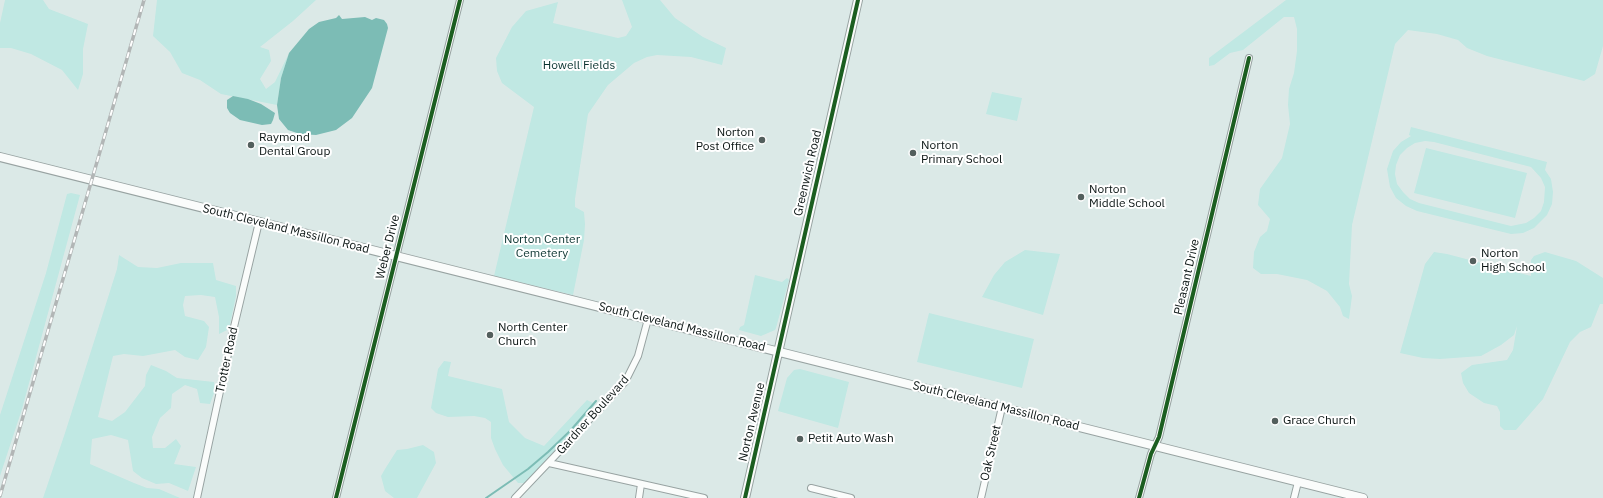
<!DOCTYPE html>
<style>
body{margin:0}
canvas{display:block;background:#dbe9e7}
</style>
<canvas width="1603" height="498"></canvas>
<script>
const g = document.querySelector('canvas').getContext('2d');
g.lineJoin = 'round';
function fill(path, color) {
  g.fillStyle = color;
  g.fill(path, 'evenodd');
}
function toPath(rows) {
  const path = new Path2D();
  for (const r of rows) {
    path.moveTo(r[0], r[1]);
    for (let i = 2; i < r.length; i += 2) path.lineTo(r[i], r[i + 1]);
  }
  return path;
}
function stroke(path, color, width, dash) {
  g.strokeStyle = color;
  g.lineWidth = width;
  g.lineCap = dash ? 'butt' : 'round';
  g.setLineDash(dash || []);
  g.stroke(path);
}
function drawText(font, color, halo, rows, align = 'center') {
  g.font = font + ' "IBM Plex Sans",sans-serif';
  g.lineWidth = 4;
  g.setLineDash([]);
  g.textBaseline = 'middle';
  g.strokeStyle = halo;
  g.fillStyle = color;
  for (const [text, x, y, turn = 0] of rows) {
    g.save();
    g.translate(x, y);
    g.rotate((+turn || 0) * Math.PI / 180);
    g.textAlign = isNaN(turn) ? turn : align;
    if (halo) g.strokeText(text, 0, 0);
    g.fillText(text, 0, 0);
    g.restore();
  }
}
fill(toPath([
 [5,0,43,0,49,9,88,24,83,49,83,74,78,90,62,70,31,54,11,48,0,48,0,23],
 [157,0,316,0,293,21,260,47,269,50,271,61,260,79,266,89,275,82,289,53,281,78,277,105,221,94,200,80,182,73,170,52,153,36],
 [622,0,660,0,675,18,703,37,726,48,722,65,691,57,657,55,647,57,634,63,608,85,588,114,575,199,575,207,584,212,585,224,584,240,573,295,494,276,534,107,502,83,497,71,496,58,512,27,526,11,558,2,553,23,618,38,626,36,632,27],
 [1286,0,1603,0,1603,46,1595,74,1584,81,1487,56,1467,48,1458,40,1437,34,1408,30,1395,44,1352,225,1349,284,1352,296,1349,319,1343,316,1340,307,1327,291,1307,280,1277,274,1261,274,1253,268,1254,252,1260,237,1267,231,1270,219,1258,205,1260,189,1282,158,1290,124,1288,105,1289,89,1294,73,1297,51,1297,29,1294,17,1284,17,1243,50,1230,53,1214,65,1209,66,1209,58],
 [992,92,1022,98,1017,121,986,114],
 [1411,127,1547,162,1545,170,1551,179,1553,192,1552,204,1547,215,1534,228,1523,233,1511,234,1417,211,1406,206,1396,198,1390,187,1387,169,1393,151,1401,142,1411,136,1409,135],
 [1425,141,1434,142,1531,167,1541,178,1545,187,1544,202,1541,211,1534,218,1526,223,1511,226,1419,203,1410,199,1403,192,1397,184,1395,174,1396,165,1400,155,1407,148,1415,143],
 [1426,148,1527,173,1515,218,1414,193],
 [71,193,80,195,22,409,0,476,0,415,46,273,67,194],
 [1025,250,1060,254,1043,315,982,297,994,275,1005,262],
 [1434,252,1447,254,1531,276,1531,260,1534,256,1545,252,1576,261,1603,278,1603,304,1600,304,1591,327,1580,332,1570,342,1543,399,1516,430,1504,430,1500,426,1500,412,1497,406,1484,403,1469,393,1463,383,1461,373,1472,365,1507,360,1513,350,1517,326,1514,335,1501,345,1481,356,1440,359,1423,358,1400,353,1425,264],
 [119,255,138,267,157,268,181,263,213,263,216,280,236,286,236,296,229,329,219,334,219,317,215,297,201,295,185,296,183,305,185,316,204,321,209,327,206,347,198,360,185,357,175,350,143,356,124,354,113,356,98,417,112,421,125,412,145,386,146,375,151,365,166,371,177,378,214,382,215,390,210,404,200,403,197,389,185,385,172,394,171,408,160,418,152,437,153,448,165,448,176,439,181,446,174,464,196,467,188,491,169,483,156,484,142,478,133,471,128,440,111,435,92,439,90,464,134,483,147,488,159,489,180,498,43,498,65,433,117,269],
 [755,275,782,282,787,278,789,280,776,328,775,330,761,336,739,330,740,327,744,325],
 [929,313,1034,339,1022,388,917,362],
 [444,361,451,362,448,376,502,389,509,422,525,438,544,446,587,400,595,404,562,444,526,483,518,483,503,465,495,449,491,438,491,422,485,418,474,416,448,417,436,413,431,408,438,369],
 [800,369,849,382,838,428,778,411,787,378,794,370],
 [423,445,434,452,436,463,417,498,394,498,385,491,381,476,385,469,397,450,407,449]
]), '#c0e8e3');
fill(toPath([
 [339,15,342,19,365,17,372,20,376,18,384,20,387,24,388,28,372,88,352,118,336,130,316,135,300,134,288,130,279,119,277,105,281,78,289,53,309,29,319,22,336,18],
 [233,96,248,99,261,104,275,113,273,120,271,124,262,125,240,120,230,113,227,108,227,100]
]), '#7cbcb5');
stroke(toPath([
 [486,498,528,469,548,452,571,430,596,401]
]), '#7cbcb5', 2);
const minor = toPath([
 [549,463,704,498],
 [811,488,851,498],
 [197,498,233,331,259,222],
 [336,498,460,0],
 [515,498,625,382,638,356,648,319],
 [639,498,641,484],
 [981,498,1002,407],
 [1139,498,1151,454,1159,437,1249,58],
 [1294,498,1298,482]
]);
const major = toPath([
 [0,157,1363,498],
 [745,498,858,0]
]);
stroke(minor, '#98a3a2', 8);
stroke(major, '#98a3a2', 10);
stroke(minor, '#fafcfb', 6);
stroke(major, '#fafcfb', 8);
const rail = toPath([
 [0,496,144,0]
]);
stroke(rail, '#b2b6b6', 3.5);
stroke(rail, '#fff', 2, [6]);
stroke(toPath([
 [336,498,460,0],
 [745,498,858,0],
 [1139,498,1151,454,1159,437,1249,58]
]), '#1b5e20', 4);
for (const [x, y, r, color] of [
 [762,140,4,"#535f5d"],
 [251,145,4,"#535f5d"],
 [913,153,4,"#535f5d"],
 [1081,197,4,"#535f5d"],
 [1473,261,4,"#535f5d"],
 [490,335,4,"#535f5d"],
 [1275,421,4,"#535f5d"],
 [800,439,4,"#535f5d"]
]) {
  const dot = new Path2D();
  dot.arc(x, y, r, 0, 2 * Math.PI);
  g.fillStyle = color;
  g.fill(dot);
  stroke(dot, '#fff', 1.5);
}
drawText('12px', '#09332f', '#fff', [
 ["Howell Fields",579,66],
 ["Norton Center",542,240],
 ["Cemetery",542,254]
]);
drawText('12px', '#0a1413', '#fff', [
 ["Norton",754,133,"right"],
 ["Post Office",754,147,"right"],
 ["Raymond",259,138],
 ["Dental Group",259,152],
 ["Norton",921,146],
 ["Primary School",921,160],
 ["Norton",1089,190],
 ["Middle School",1089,204],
 ["Norton",1481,254],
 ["High School",1481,268],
 ["North Center",498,328],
 ["Church",498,342],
 ["Grace Church",1283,421],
 ["Petit Auto Wash",808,439]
], 'left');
drawText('12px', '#0a1413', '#fff', [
 ["Greenwich Road",808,173,-77],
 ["South Cleveland Massillon Road",286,229,14],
 ["Weber Drive",388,247,-76],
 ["Pleasant Drive",1187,277,-77],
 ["South Cleveland Massillon Road",682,327,14],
 ["Trotter Road",227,360,-78],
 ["South Cleveland Massillon Road",996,406,14],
 ["Gardner Boulevard",593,415,-48],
 ["Norton Avenue",752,422,-77],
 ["Oak Street",991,453,-77]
]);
</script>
